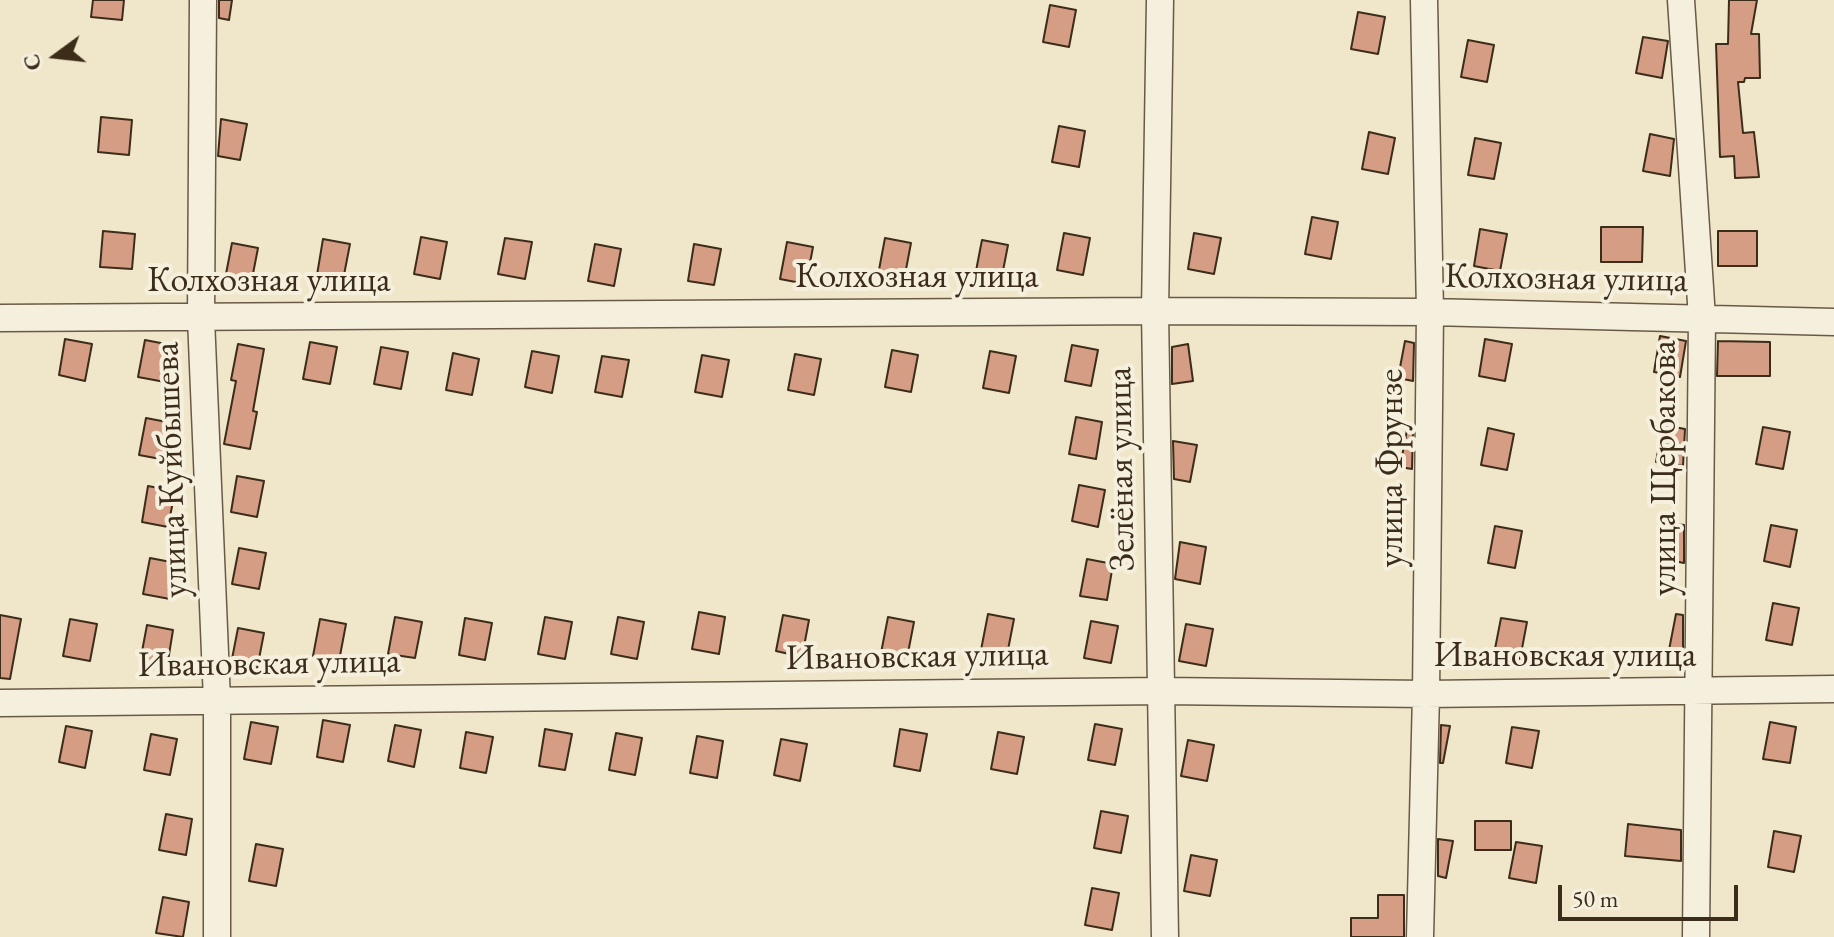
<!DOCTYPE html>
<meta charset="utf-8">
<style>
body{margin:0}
#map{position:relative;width:1834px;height:937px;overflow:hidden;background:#f0e6ca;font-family:"EB Garamond",serif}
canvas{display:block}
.north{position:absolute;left:16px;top:16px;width:80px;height:80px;-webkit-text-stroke:6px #f5efdd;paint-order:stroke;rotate:255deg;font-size:22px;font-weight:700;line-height:32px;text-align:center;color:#3c2c1a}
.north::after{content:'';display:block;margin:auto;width:28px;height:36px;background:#3c2c1a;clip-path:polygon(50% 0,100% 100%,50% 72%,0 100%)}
.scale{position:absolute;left:1558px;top:885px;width:180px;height:36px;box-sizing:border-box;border:4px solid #3c2c1a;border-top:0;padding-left:10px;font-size:24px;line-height:28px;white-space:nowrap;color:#3c2c1a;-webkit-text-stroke:6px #f5efdd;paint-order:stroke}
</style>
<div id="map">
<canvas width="1834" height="937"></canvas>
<div class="north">С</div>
<div class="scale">50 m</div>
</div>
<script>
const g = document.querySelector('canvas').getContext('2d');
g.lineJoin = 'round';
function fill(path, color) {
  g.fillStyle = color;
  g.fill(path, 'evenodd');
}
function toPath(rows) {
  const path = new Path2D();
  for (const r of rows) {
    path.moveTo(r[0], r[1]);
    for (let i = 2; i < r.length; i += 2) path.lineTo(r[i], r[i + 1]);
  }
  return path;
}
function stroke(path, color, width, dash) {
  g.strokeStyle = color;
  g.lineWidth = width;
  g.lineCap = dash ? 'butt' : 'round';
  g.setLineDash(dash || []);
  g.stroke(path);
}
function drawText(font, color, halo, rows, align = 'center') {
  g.font = font + ' "EB Garamond",serif';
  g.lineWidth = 8;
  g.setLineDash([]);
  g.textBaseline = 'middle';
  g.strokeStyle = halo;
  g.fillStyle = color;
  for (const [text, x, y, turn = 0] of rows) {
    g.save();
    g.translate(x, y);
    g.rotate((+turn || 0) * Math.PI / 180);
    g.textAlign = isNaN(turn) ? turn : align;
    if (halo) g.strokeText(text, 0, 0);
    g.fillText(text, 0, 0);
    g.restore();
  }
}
const building = toPath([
 [93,0,124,0,122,20,91,17,93,0],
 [219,0,232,0,229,20,219,18,219,0],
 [1729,0,1757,0,1751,34,1759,34,1760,78,1745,78,1744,82,1738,82,1743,133,1754,132,1759,177,1735,178,1734,156,1720,157,1716,44,1728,44,1729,0],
 [1050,5,1076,10,1069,47,1043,42,1050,5],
 [1358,12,1385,17,1378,54,1351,49,1358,12],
 [1643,37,1668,41,1662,78,1636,73,1643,37],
 [1468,40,1494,45,1487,82,1461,77,1468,40],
 [101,117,132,120,129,155,98,152,101,117],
 [221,119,247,124,240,160,218,156,221,119],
 [1059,126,1085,131,1079,167,1052,162,1059,126],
 [1369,132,1395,138,1388,174,1362,169,1369,132],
 [1650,134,1674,139,1670,176,1643,171,1650,134],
 [1475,138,1501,143,1494,179,1468,175,1475,138],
 [1312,217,1338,222,1331,259,1305,254,1312,217],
 [1601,227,1643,227,1642,262,1601,262,1601,227],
 [1480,229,1507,234,1500,271,1474,266,1480,229],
 [103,231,135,234,132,269,100,267,103,231],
 [1718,231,1757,231,1757,266,1718,266,1718,231],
 [1064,233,1090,238,1083,275,1057,270,1064,233],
 [1194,233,1221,238,1214,274,1188,269,1194,233],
 [421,237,447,242,440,279,414,274,421,237],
 [505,238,532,242,525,279,498,274,505,238],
 [885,238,911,243,904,280,878,275,885,238],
 [323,239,350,244,343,280,317,275,323,239],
 [982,240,1008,245,1001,281,975,276,982,240],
 [787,242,813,247,806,284,780,279,787,242],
 [232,243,258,248,251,284,225,279,232,243],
 [595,244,621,249,614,286,588,281,595,244],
 [694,244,721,249,714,285,688,281,694,244],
 [1660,336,1686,341,1680,377,1654,372,1660,336],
 [65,339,92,344,85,381,59,375,65,339],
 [1485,339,1512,344,1505,381,1479,376,1485,339],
 [145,340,171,345,165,382,138,377,145,340],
 [1405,341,1414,343,1413,381,1398,378,1405,341],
 [1718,341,1770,342,1770,376,1717,376,1718,341],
 [310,342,337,347,330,384,303,379,310,342],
 [238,344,264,349,253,411,257,412,250,449,224,444,236,381,231,380,238,344],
 [1188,344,1193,381,1172,384,1172,347,1188,344],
 [1072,345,1098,350,1091,386,1065,381,1072,345],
 [381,347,408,352,401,389,374,384,381,347],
 [892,350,918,355,911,392,885,387,892,350],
 [532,351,559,356,552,393,525,387,532,351],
 [990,351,1016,356,1009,393,983,388,990,351],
 [453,353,479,359,472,395,446,390,453,353],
 [795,354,821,359,814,395,788,390,795,354],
 [702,355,729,360,722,397,695,392,702,355],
 [602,356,629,360,622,397,595,392,602,356],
 [1076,417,1102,422,1096,459,1069,454,1076,417],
 [146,418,172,423,166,460,139,455,146,418],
 [1663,425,1685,429,1683,466,1656,462,1663,425],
 [1763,427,1790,432,1783,469,1756,464,1763,427],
 [1488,428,1514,434,1507,470,1481,465,1488,428],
 [1407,430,1413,431,1412,469,1400,467,1407,430],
 [1173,441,1197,445,1190,482,1174,479,1173,441],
 [237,476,264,481,257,517,231,512,237,476],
 [1079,485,1105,490,1098,527,1072,521,1079,485],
 [148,486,175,491,168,527,142,522,148,486],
 [1670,523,1684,525,1684,563,1664,559,1670,523],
 [1771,525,1797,530,1790,567,1764,561,1771,525],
 [1495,526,1522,531,1515,568,1488,563,1495,526],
 [1180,542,1206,547,1200,584,1175,579,1180,542],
 [239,548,266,553,259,589,232,584,239,548],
 [150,558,176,563,170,599,143,594,150,558],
 [1087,559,1113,564,1107,600,1080,596,1087,559],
 [1773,603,1799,608,1792,645,1766,640,1773,603],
 [699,612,725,617,719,654,692,649,699,612],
 [988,614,1014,619,1007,655,981,650,988,614],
 [1676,614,1683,615,1683,653,1669,650,1676,614],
 [0,615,21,619,10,679,0,678,0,615],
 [783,615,809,620,802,657,776,651,783,615],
 [395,617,422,622,415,658,388,654,395,617],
 [545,617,572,622,565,659,538,654,545,617],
 [618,617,644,622,637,659,611,654,618,617],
 [888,617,914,622,907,658,881,653,888,617],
 [465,618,492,623,485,660,459,655,465,618],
 [1501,618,1527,622,1520,659,1494,654,1501,618],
 [70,619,97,624,90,661,63,656,70,619],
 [320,619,346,624,339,661,313,656,320,619],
 [1091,621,1118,626,1111,663,1084,658,1091,621],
 [1186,624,1213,629,1206,666,1179,661,1186,624],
 [147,625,173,630,167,667,140,662,147,625],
 [238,628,264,633,257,669,231,664,238,628],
 [323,720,350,725,343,762,317,757,323,720],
 [251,722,278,727,271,764,244,759,251,722],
 [1770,722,1796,727,1790,763,1763,759,1770,722],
 [1095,724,1122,729,1115,765,1088,760,1095,724],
 [395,725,421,730,414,767,388,761,395,725],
 [1441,725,1450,726,1443,763,1440,763,1441,725],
 [66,726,92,731,85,768,59,762,66,726],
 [1512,727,1539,731,1532,768,1506,763,1512,727],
 [545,729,572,734,565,770,539,766,545,729],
 [900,729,927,734,920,771,894,766,900,729],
 [466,732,493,737,486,773,460,768,466,732],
 [998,732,1024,737,1017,774,991,769,998,732],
 [616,733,642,738,635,775,609,770,616,733],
 [151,734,177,739,170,775,144,770,151,734],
 [697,736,723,741,717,778,690,773,697,736],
 [781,739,807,744,800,781,774,775,781,739],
 [1188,740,1214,745,1207,781,1181,776,1188,740],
 [1101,811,1128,816,1121,853,1094,848,1101,811],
 [166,814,192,819,186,855,159,850,166,814],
 [1475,821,1511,821,1511,850,1475,850,1475,821],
 [1628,824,1681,830,1681,861,1625,856,1628,824],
 [1774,831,1801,836,1794,872,1768,867,1774,831],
 [1438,839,1453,841,1446,878,1438,876,1438,839],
 [1516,842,1542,846,1536,883,1509,878,1516,842],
 [256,844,283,849,276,886,249,881,256,844],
 [1191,855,1217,860,1210,896,1184,891,1191,855],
 [1092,888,1119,893,1112,930,1085,925,1092,888],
 [1378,895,1404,895,1404,937,1351,937,1351,918,1378,918,1378,895],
 [163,897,189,902,183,937,156,933,163,897]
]);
fill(building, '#d69d85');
stroke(building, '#3c2c1a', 2);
const minor = toPath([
 [203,0,201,318,217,701,217,937],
 [1160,0,1155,311,1165,937],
 [1681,0,1702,318,1696,937],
 [0,318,1155,311,1430,312,1834,322],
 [0,703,1163,691,1426,694,1834,689],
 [1420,937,1426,694,1430,312,1424,0]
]);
stroke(minor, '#695a46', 29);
stroke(minor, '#f5efdd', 26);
drawText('36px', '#3c2c1a', '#f5efdd', [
 ["Колхозная улица",917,277],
 ["Колхозная улица",1566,279,1],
 ["Колхозная улица",269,281],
 ["улица Фрунзе",1392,468,-90],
 ["улица Щербакова",1665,468,-90],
 ["Зелёная улица",1122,469,-91],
 ["улица Куйбышева",172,470,-92],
 ["Ивановская улица",1565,656],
 ["Ивановская улица",917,657,-1],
 ["Ивановская улица",269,664,-1]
]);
</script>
